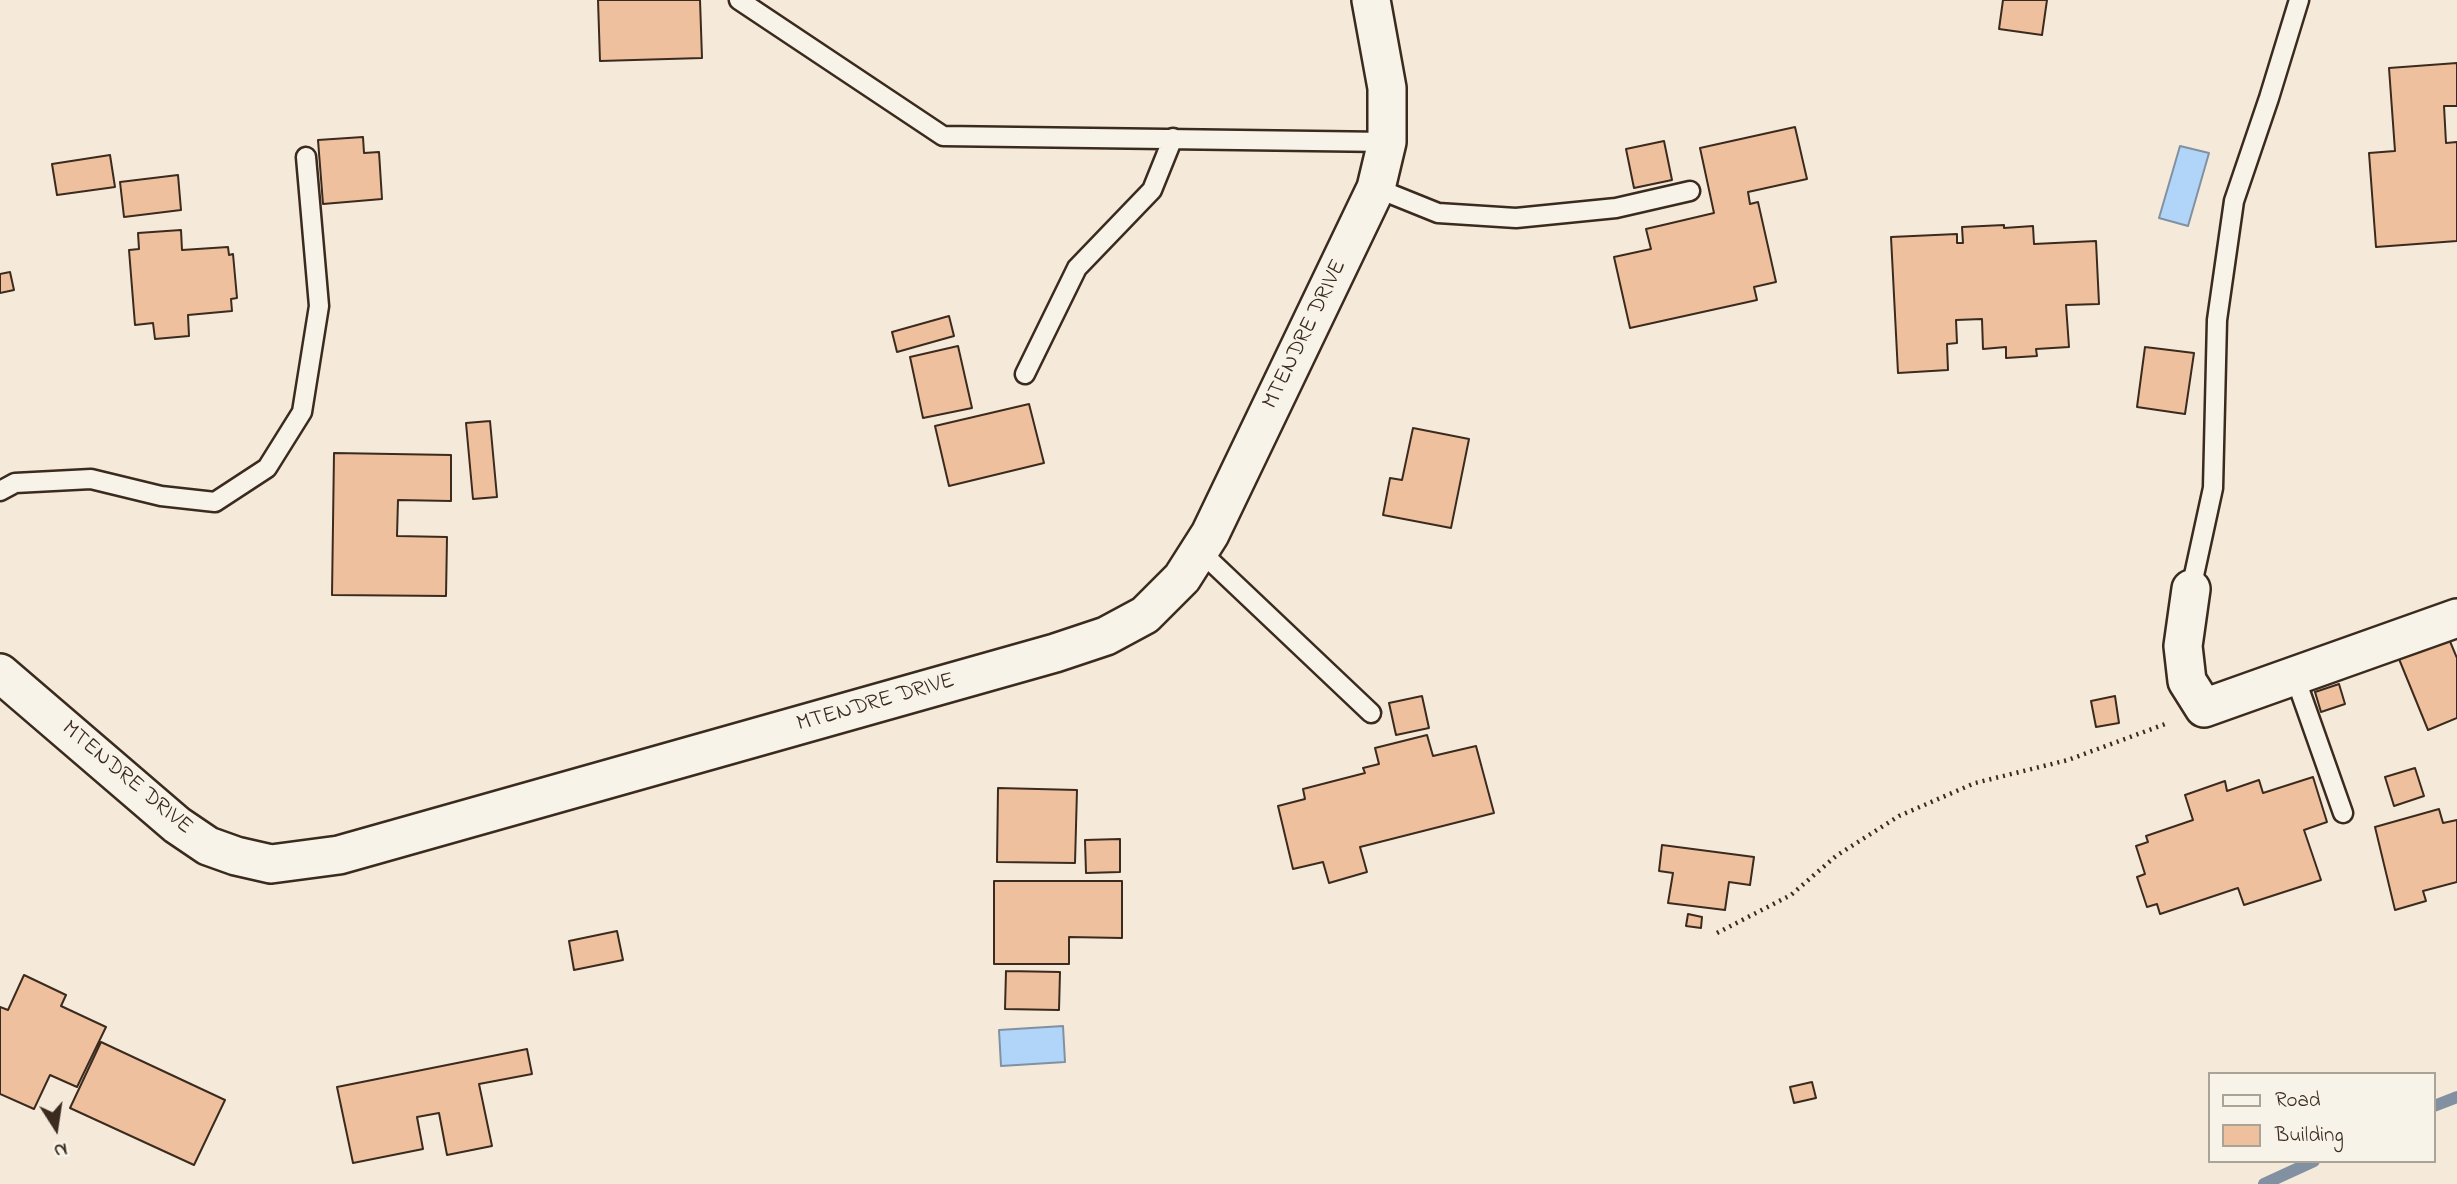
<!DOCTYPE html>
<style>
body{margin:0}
#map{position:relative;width:2457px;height:1184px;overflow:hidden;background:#f5e9d9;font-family:"Indie Flower",sans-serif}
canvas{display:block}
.legend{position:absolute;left:2208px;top:1072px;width:228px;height:91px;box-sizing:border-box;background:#f7f3e8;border:2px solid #aca397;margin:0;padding:9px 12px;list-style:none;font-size:21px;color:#3b2a1e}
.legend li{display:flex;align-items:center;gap:14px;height:35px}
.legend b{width:35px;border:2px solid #aca397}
.north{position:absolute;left:21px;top:1093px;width:70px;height:70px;-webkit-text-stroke:5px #f7f3e8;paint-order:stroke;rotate:168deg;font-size:19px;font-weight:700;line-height:28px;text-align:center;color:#3b2a1e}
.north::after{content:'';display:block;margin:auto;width:24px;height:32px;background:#3b2a1e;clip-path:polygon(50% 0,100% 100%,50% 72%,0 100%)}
</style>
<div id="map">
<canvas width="2457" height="1184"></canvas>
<ul class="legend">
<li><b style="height:9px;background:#f7f3e8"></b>Road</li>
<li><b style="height:19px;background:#efc09e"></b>Building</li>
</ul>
<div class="north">N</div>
</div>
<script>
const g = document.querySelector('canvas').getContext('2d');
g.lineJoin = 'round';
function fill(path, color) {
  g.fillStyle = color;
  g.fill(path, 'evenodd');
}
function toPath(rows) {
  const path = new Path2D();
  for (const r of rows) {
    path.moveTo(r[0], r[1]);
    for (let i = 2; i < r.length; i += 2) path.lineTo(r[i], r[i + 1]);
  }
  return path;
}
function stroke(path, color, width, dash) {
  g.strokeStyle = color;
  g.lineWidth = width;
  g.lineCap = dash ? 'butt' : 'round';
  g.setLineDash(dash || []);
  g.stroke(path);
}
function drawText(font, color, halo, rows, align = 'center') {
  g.font = font + ' "Indie Flower",sans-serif';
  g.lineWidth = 6;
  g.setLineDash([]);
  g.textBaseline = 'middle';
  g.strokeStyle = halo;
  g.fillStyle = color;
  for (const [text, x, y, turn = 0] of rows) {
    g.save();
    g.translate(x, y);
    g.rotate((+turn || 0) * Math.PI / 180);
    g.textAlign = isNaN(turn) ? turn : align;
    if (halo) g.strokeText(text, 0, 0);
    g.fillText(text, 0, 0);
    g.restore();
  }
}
const water = toPath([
 [2180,146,2209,153,2188,226,2159,218,2180,146],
 [1063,1026,1065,1062,1001,1066,999,1030,1063,1026]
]);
fill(water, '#b0d5f9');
stroke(water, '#8191a1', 2);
stroke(toPath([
 [2434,1106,2457,1097],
 [2264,1184,2314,1161]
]), '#8191a1', 12);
const building = toPath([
 [598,0,700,0,702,58,600,61,598,0],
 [2003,0,2047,0,2042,35,1999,29,2003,0],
 [2457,63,2457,106,2444,106,2446,143,2457,142,2457,241,2376,247,2369,153,2395,151,2389,68,2457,63],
 [1795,127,1807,179,1748,192,1750,204,1758,202,1776,282,1754,287,1757,300,1630,328,1614,257,1651,249,1646,229,1714,213,1700,148,1795,127],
 [363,137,364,153,379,152,382,199,323,204,318,140,363,137],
 [1664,141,1672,180,1634,188,1626,149,1664,141],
 [110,155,115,187,57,195,52,164,110,155],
 [178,175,181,210,124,217,120,182,178,175],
 [2004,225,2004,228,2033,226,2034,244,2096,241,2099,304,2066,305,2069,347,2036,349,2037,356,2006,358,2006,347,1983,349,1982,319,1956,320,1957,343,1947,344,1948,370,1898,373,1891,237,1957,234,1957,243,1963,243,1962,227,2004,225],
 [181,230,182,250,228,247,229,255,233,254,237,298,231,299,232,311,188,315,189,336,155,339,153,323,135,325,129,250,139,249,138,233,181,230],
 [10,272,14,290,0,293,0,274,10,272],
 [949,316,954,336,897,352,892,332,949,316],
 [958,346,972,408,923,418,910,357,958,346],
 [2145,347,2194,353,2185,414,2137,407,2145,347],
 [1029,404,1044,463,949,486,935,426,1029,404],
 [490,421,497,497,473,499,466,423,490,421],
 [1413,428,1469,439,1451,528,1383,515,1390,478,1402,480,1413,428],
 [334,453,451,455,451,501,398,500,397,536,447,537,446,596,332,595,334,453],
 [2449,639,2457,658,2457,718,2428,730,2399,659,2449,639],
 [2339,684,2345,704,2321,712,2315,692,2339,684],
 [1422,696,1429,728,1396,735,1389,703,1422,696],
 [2115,696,2119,723,2096,727,2091,701,2115,696],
 [1427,735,1433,756,1476,746,1494,813,1360,847,1367,872,1329,883,1323,862,1293,869,1278,806,1305,799,1303,789,1365,773,1363,768,1379,764,1375,748,1427,735],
 [2415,768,2424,796,2394,806,2385,777,2415,768],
 [2313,777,2327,822,2304,830,2321,880,2244,905,2238,888,2160,914,2157,904,2147,907,2137,877,2145,874,2136,846,2148,842,2146,836,2193,820,2185,795,2225,781,2227,791,2259,780,2263,793,2313,777],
 [998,788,1077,790,1075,863,997,862,998,788],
 [2439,809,2443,823,2457,820,2457,882,2423,891,2426,901,2395,910,2375,827,2439,809],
 [1120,839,1120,872,1086,873,1085,840,1120,839],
 [1662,845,1754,857,1750,885,1729,882,1725,910,1668,903,1673,873,1659,871,1662,845],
 [994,881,1122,881,1122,938,1069,937,1069,964,994,964,994,881],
 [1688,914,1702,917,1701,928,1686,926,1688,914],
 [617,931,623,960,574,970,569,941,617,931],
 [1006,971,1060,972,1059,1010,1005,1009,1006,971],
 [24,975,66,995,61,1006,106,1027,77,1087,50,1075,34,1109,0,1094,0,1007,8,1010,24,975],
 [101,1042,225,1100,194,1165,70,1108,101,1042],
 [527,1049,532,1074,479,1084,492,1146,447,1155,439,1113,417,1117,423,1149,353,1163,337,1087,527,1049],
 [1812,1082,1816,1098,1794,1103,1790,1087,1812,1082]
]);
fill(building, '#efc09e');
stroke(building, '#3b2a1e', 2);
const lane = toPath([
 [739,0,943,136,1387,142],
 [1376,188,1438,213,1516,218,1616,208,1690,191],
 [1025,374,1077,268,1152,190,1173,138],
 [0,491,15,483,91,479,161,496,215,502,267,468,302,412,319,306,306,157],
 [1200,551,1371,713],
 [2191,589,2213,488,2217,320,2234,201,2269,98,2299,0],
 [2295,677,2343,813]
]);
const street = toPath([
 [2191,589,2183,646,2187,681,2204,708,2457,618],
 [0,673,177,825,208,846,236,856,271,864,339,855,1055,653,1106,636,1145,615,1182,578,1210,534,1376,188,1387,142,1387,88,1371,0]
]);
stroke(lane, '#3b2a1e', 23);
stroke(street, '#3b2a1e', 42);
stroke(toPath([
 [1717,933,1791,895,1836,856,1899,816,1975,783,2068,760,2168,723]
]), '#3b2a1e', 4.5, [2, 5]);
stroke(lane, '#f7f3e8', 18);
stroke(street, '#f7f3e8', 37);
drawText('23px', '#3b2a1e', '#f7f3e8', [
 ["MTENDRE DRIVE",1306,335,-64],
 ["MTENDRE DRIVE",876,704,-16],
 ["MTENDRE DRIVE",126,779,40]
]);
</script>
